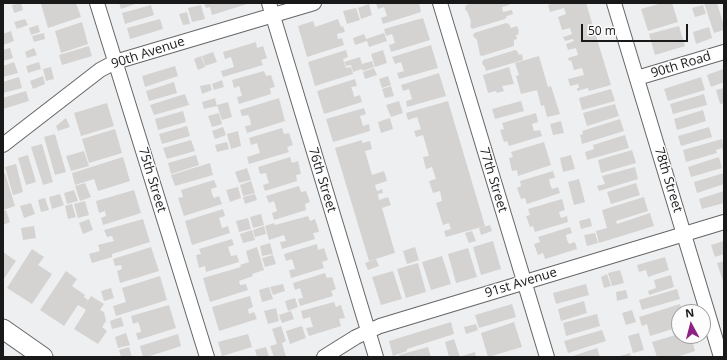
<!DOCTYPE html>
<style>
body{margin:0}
#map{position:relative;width:727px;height:360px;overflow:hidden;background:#eeeff0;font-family:"Open Sans",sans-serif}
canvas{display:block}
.frame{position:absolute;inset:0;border:4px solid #19191a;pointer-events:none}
.north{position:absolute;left:671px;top:304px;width:40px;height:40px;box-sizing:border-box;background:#fcfcfd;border:1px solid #a1a1a2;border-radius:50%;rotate:353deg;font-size:11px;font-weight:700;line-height:16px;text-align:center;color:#19191a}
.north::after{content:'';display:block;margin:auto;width:14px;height:18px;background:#8e2184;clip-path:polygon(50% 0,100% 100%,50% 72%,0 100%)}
.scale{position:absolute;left:581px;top:24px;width:107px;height:18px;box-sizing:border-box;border:2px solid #19191a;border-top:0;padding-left:5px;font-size:12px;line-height:14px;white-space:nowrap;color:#19191a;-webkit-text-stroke:3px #fcfcfd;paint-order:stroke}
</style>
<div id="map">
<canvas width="727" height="360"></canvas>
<div class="frame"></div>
<div class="north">N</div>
<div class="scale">50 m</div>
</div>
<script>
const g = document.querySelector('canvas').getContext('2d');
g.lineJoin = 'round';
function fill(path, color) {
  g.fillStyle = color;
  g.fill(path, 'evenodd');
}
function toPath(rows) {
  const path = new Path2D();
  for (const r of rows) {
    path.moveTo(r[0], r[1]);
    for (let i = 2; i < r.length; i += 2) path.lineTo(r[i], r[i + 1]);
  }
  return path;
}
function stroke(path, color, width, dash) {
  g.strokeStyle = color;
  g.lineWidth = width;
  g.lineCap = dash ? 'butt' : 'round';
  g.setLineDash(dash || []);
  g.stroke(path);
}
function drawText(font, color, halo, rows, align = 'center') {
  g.font = font + ' "Open Sans",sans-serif';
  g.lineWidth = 3;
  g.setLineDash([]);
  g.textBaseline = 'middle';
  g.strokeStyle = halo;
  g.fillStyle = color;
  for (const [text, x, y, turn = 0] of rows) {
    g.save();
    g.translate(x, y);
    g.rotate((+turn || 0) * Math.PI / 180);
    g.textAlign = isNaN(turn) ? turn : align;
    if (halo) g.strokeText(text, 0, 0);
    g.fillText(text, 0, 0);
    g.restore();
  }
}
fill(toPath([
 [21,3,23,10,14,13,12,5],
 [45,3,76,3,81,17,48,28,41,4],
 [119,3,138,3,121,9],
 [204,3,250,3,212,15,210,7,206,8],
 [376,3,419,3,421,12,383,24,381,18,387,16,384,7,378,9],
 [474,3,509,3,509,5,502,7,503,12,512,10,513,14,507,16,505,19,472,29,470,26,471,22,468,13,465,9,466,5],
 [554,3,586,3,611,85,589,91,588,88,577,91,577,88,579,88,578,84,570,86,568,79,584,75,582,68,574,70,571,60,569,61,568,58,578,55,576,48,568,50,566,44,574,41,573,39,565,41,563,37,572,34,570,28,562,30,558,17,566,14,564,8,550,12,548,5],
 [662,3,672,3,678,22,648,31,641,9],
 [704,3,717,3,724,26,724,30,714,33],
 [369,4,372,15,361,19,358,8],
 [151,5,154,15,125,24,122,13],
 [201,5,205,19,192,22,188,8],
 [703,5,706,14,695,17,692,8],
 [356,8,360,20,347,24,343,11],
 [187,12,190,24,183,25,179,14],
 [423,18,430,40,391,52,389,45,395,43,392,34,386,36,384,29],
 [25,19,28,25,17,29,14,22],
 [160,19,163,29,130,39,127,28],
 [338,19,341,27,343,26,345,32,337,34,338,39,342,38,344,45,307,57,298,26,313,21,315,27],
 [82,22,88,44,61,53,55,31],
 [506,23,509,24,511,28,517,26,519,31,518,32,519,34,516,35,517,39,514,40,514,46,482,56,480,55,477,40,473,36,474,33],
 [38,25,40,32,31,35,29,28],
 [679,26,685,46,655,55,649,34],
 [709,27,712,38,696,44,693,32],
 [11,31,14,41,3,45,3,34],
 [44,33,45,39,34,42,32,36],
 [384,33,387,41,369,47,367,41,355,45,353,38,364,34,366,39],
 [256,42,257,48,263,46,267,58,261,60,263,65,223,77,221,71,234,67,231,57,225,59,223,52],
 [431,45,438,68,399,79,397,73,404,71,401,62,395,64,392,57],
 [89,46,92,56,62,65,59,55],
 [10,48,13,58,3,61,3,50],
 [34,48,37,55,27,58,25,52],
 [346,50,348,57,343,59,344,63,346,68,351,67,353,74,315,86,308,62],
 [383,50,387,63,375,67,371,54],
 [515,50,517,51,519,55,522,54,523,60,486,71,485,67,482,64,483,60],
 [213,52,217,62,205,66,202,56],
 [201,56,205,67,198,70,194,59],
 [539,56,548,87,551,86,560,114,547,117,544,105,541,106,537,90,521,94,516,76,519,75,515,63],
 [360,57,362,64,372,61,374,67,363,71,362,69,353,72,351,65,346,66,344,62],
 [14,62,18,73,3,77,3,66],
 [39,62,41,69,28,73,26,66],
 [175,66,178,76,145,87,142,76],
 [51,67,54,79,46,81,43,69],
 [509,67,514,84,502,86,504,91,497,93,496,91,488,93,483,75],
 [374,68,377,75,365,79,363,72],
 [723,69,724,82,711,87,707,75],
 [264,71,266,76,271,75,275,87,270,88,271,94,239,104,237,97,242,96,239,86,234,88,232,80],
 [439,73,446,96,407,107,406,101,412,99,409,89,403,91,401,85],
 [43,76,45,84,33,89,30,81],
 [388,76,391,85,382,88,379,79],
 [19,77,22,88,3,93,3,82],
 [701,77,705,90,668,101,664,89],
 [355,79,357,86,351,87,353,92,354,97,360,95,362,102,324,114,317,91],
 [222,80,224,87,214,90,212,84],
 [174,82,177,93,149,101,146,91],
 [210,84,212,90,202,94,200,86],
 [391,86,394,96,385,98,382,89],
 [724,88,724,103,720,104,716,90],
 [611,89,615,101,582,110,579,98],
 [26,91,29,101,3,109,3,98],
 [185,94,189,105,154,115,150,105],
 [704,94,707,105,673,114,670,104],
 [215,98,217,106,204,109,202,102],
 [279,98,285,121,247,133,245,126,251,125,250,119,248,115,242,116,240,110],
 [399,101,403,113,391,117,386,105],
 [448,101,485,226,446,237,444,231,451,229,449,223,443,225,436,203,442,201,440,191,433,193,429,181,436,179,432,167,426,169,423,157,429,156,423,135,416,137,414,131,421,129,417,117,408,120,406,113],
 [521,101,524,111,495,119,492,109],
 [228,102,232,117,222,120,217,105],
 [107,103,114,126,81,136,74,113],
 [615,104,619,116,587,126,583,113],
 [364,108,366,114,360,116,363,126,369,124,370,131,333,142,326,119],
 [703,110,706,121,677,130,674,119],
 [183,111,186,122,158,130,155,119],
 [219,113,222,124,212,127,208,116],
 [536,113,538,122,532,124,534,131,540,130,542,136,509,146,507,141,504,142,500,130,504,129,502,123],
 [66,118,70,127,58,131,56,126],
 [390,118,393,129,381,133,378,122],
 [620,119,624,131,582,144,580,135,583,134,582,131],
 [561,121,564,133,553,135,550,124],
 [187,126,190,136,162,144,159,134],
 [223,127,226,135,215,139,212,131],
 [709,127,712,137,681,146,678,136],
 [282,128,284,134,289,133,293,145,287,147,289,152,249,164,247,157,260,153,257,143,251,145,249,138],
 [115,129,122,153,89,163,82,139],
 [238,131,241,146,231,149,227,134],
 [55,134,66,172,55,175,44,137],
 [625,135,629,148,587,160,585,152,594,149,593,145],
 [722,139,724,152,722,148,716,150,717,153,686,162,683,150],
 [191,140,195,151,167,159,163,148],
 [362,140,362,143,370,141,372,149,365,151,372,175,384,171,387,181,375,185,377,191,382,189,383,193,378,194,379,200,388,197,391,205,382,208,395,253,369,261,335,148],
 [227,142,229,149,217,152,215,145],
 [544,142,551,165,518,176,517,170,512,171,509,158,513,157,511,152],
 [42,144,53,182,43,185,31,147],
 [632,150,636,163,601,173,598,160],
 [84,151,89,166,71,171,66,156],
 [28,155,36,182,26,185,18,158],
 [196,155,199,165,171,174,168,163],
 [571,155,575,169,563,172,560,158],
 [123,157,130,181,98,191,94,179,75,185,72,173],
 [290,157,292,163,298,161,301,174,296,175,297,181,265,191,263,185,269,183,267,177,266,173,260,174,258,167],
 [719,157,722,168,691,177,688,167],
 [210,163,213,175,175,186,171,175],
 [16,164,23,192,13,195,5,167],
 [635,167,638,179,599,191,597,186,605,184,602,176],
 [247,168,251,180,239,183,235,172],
 [553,171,555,178,549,179,550,184,552,189,558,187,560,193,527,204,525,198,521,199,517,188,521,186,520,181],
 [5,173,15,206,3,210,3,174],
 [724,173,724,184,697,193,694,182],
 [579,179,585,202,574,205,568,182],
 [214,180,217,187,211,189,212,194,214,198,219,196,222,204,184,216,178,198,183,197,181,190],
 [251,181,255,193,243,196,240,185],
 [85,183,91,197,80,201,75,186],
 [636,183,640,195,611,204,607,192],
 [299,186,301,192,306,191,310,202,305,204,306,210,274,220,272,213,277,211,274,201,269,203,266,196],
 [238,187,241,198,230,202,226,190],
 [74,190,78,201,67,204,64,193],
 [134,190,141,213,103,225,101,218,106,216,105,211,99,213,96,201],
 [724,191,724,203,702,209,699,199],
 [60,194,64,205,52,209,49,197],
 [255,194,257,200,245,204,243,197],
 [644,197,648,211,616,221,617,224,650,213,654,226,599,243,596,231,607,228,602,210],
 [45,198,49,210,41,212,38,200],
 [562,199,565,210,559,212,561,218,567,216,568,222,535,232,533,226,530,227,526,216,530,215,528,209],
 [85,201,89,215,78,218,74,204],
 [31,203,35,214,24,218,20,206],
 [72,204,76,217,68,219,65,206],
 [223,209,225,216,219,218,222,228,228,226,230,233,192,245,185,221],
 [6,210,10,222,3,225,3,211],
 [261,214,264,225,253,228,250,217],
 [308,216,310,221,315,219,317,225,319,232,313,233,315,239,282,249,280,242,286,241,284,235,269,240,265,226,274,223,275,225],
 [248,218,251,229,239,232,236,221],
 [590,218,592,226,581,229,579,221],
 [89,219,93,230,83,234,79,223],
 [143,219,150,242,112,254,112,257,92,263,89,254,100,251,98,245,114,241,112,236,107,237,104,230],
 [490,225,492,231,481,235,479,228],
 [34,226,36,238,23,240,21,228],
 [264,226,266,234,255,237,253,230],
 [570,227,572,233,566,235,567,240,569,244,575,242,577,249,545,259,543,253,538,255,534,244,540,242,538,237],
 [252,230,255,240,243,243,240,234],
 [472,231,476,241,469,243,465,233],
 [595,233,598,243,587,246,584,235],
 [232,239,234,245,228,247,231,256,237,255,239,262,206,272,205,266,199,268,196,255,201,254,199,249],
 [493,241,501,269,481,275,473,247],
 [724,241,724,254,715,257,711,245],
 [270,243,273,254,262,256,260,246],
 [317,244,318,250,324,248,328,260,322,262,324,268,291,278,289,270,295,269,292,259,286,261,284,254],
 [151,247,159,271,120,283,117,271,122,269,121,265,115,266,113,259],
 [257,247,264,270,252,274,253,276,239,281,240,285,246,284,248,290,210,302,203,278,241,267,240,265,249,262,246,251],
 [415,247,419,260,407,264,403,251],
 [468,248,477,277,456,283,448,254],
 [32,249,44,257,38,265,52,274,32,304,7,288],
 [3,252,16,261,3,280],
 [273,255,276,264,265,267,262,258],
 [442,256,451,284,431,290,422,262],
 [665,257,669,270,648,277,646,270,639,272,637,265],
 [376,259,379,266,368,270,365,263],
 [724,261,724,284,717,263],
 [418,263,426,292,406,298,397,269],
 [620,270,624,283,612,286,608,273],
 [66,271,77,279,72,286,85,295,84,297,88,300,83,308,78,305,64,326,40,310],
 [393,271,402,299,381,305,372,277],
 [325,273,327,278,332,277,336,289,331,291,333,296,300,306,298,299,303,298,300,288,295,290,293,283],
 [607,274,611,286,604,288,601,277],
 [671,275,674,287,649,295,648,291,656,288,654,280],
 [160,276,167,300,116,316,113,306,126,302,122,288],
 [283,284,285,291,273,295,270,287],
 [586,284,589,295,556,304,553,293],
 [269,287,273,299,262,302,259,290],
 [111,288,114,298,104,301,101,291],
 [677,289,680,299,642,310,639,300],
 [626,290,628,298,617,301,616,292],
 [91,296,104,304,100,310,104,312,106,321,102,327,107,331,98,344,74,329,86,310,83,308],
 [250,296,253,307,248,309,249,314,254,312,257,319,219,331,212,307],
 [295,298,298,307,288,311,285,301],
 [584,301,587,313,561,321,558,309],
 [334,302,336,307,341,305,345,318,339,319,341,326,309,336,306,328,313,327,310,317,303,319,301,311],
 [512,304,516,317,479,328,475,315],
 [680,304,683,312,679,312,679,327,650,336,647,324,642,326,639,317],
 [169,305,176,328,138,340,136,333,141,332,140,327,138,322,133,324,131,316],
 [276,308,279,321,268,324,264,311],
 [632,310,636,322,626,325,622,313],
 [291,311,294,319,282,323,279,315],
 [597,314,600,326,566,336,563,323],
 [121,317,124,326,112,329,110,321],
 [451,322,454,334,407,349,407,351,393,356,389,341],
 [514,322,522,347,488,357,481,333],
 [476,324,478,330,466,334,464,327],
 [281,326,286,341,282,343,286,357,274,357,270,346,277,344,272,329],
 [302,326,306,338,290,344,286,331],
 [602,330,606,341,568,353,564,341],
 [126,333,130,345,118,348,115,337],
 [639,333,644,350,633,353,628,336],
 [178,334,181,346,147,357,143,357,140,346],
 [248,334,252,347,222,356,218,342],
 [679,334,679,336,691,336,695,351,677,357,657,357,652,342],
 [454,339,460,357,449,357,445,342],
 [129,347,132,357,121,357,119,350],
 [266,347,269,357,257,357,255,350],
 [428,347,431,357,399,357,399,355],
 [597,348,600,357,570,357],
 [475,352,476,357,462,357,462,356],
 [630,353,631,357,617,357]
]), '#d4d3d2');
const minor = toPath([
 [97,3,207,357],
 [269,3,376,357],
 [440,3,547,357],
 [614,3,721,357],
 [637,78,724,52],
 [3,145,100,70,115,62,314,3],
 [324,357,356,337,380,326,724,222]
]);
const secondary = toPath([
 [3,329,43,357]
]);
stroke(minor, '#666667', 16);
stroke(secondary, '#666667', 21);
stroke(minor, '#fff', 14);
stroke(secondary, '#fff', 19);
drawText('13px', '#19191a', '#fcfcfd', [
 ["90th Avenue",148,53,-18],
 ["90th Road",681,65,-17],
 ["75th Street",152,180,73],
 ["76th Street",322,180,73],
 ["77th Street",493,180,73],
 ["78th Street",668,180,73],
 ["91st Avenue",521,283,-17]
]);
</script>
